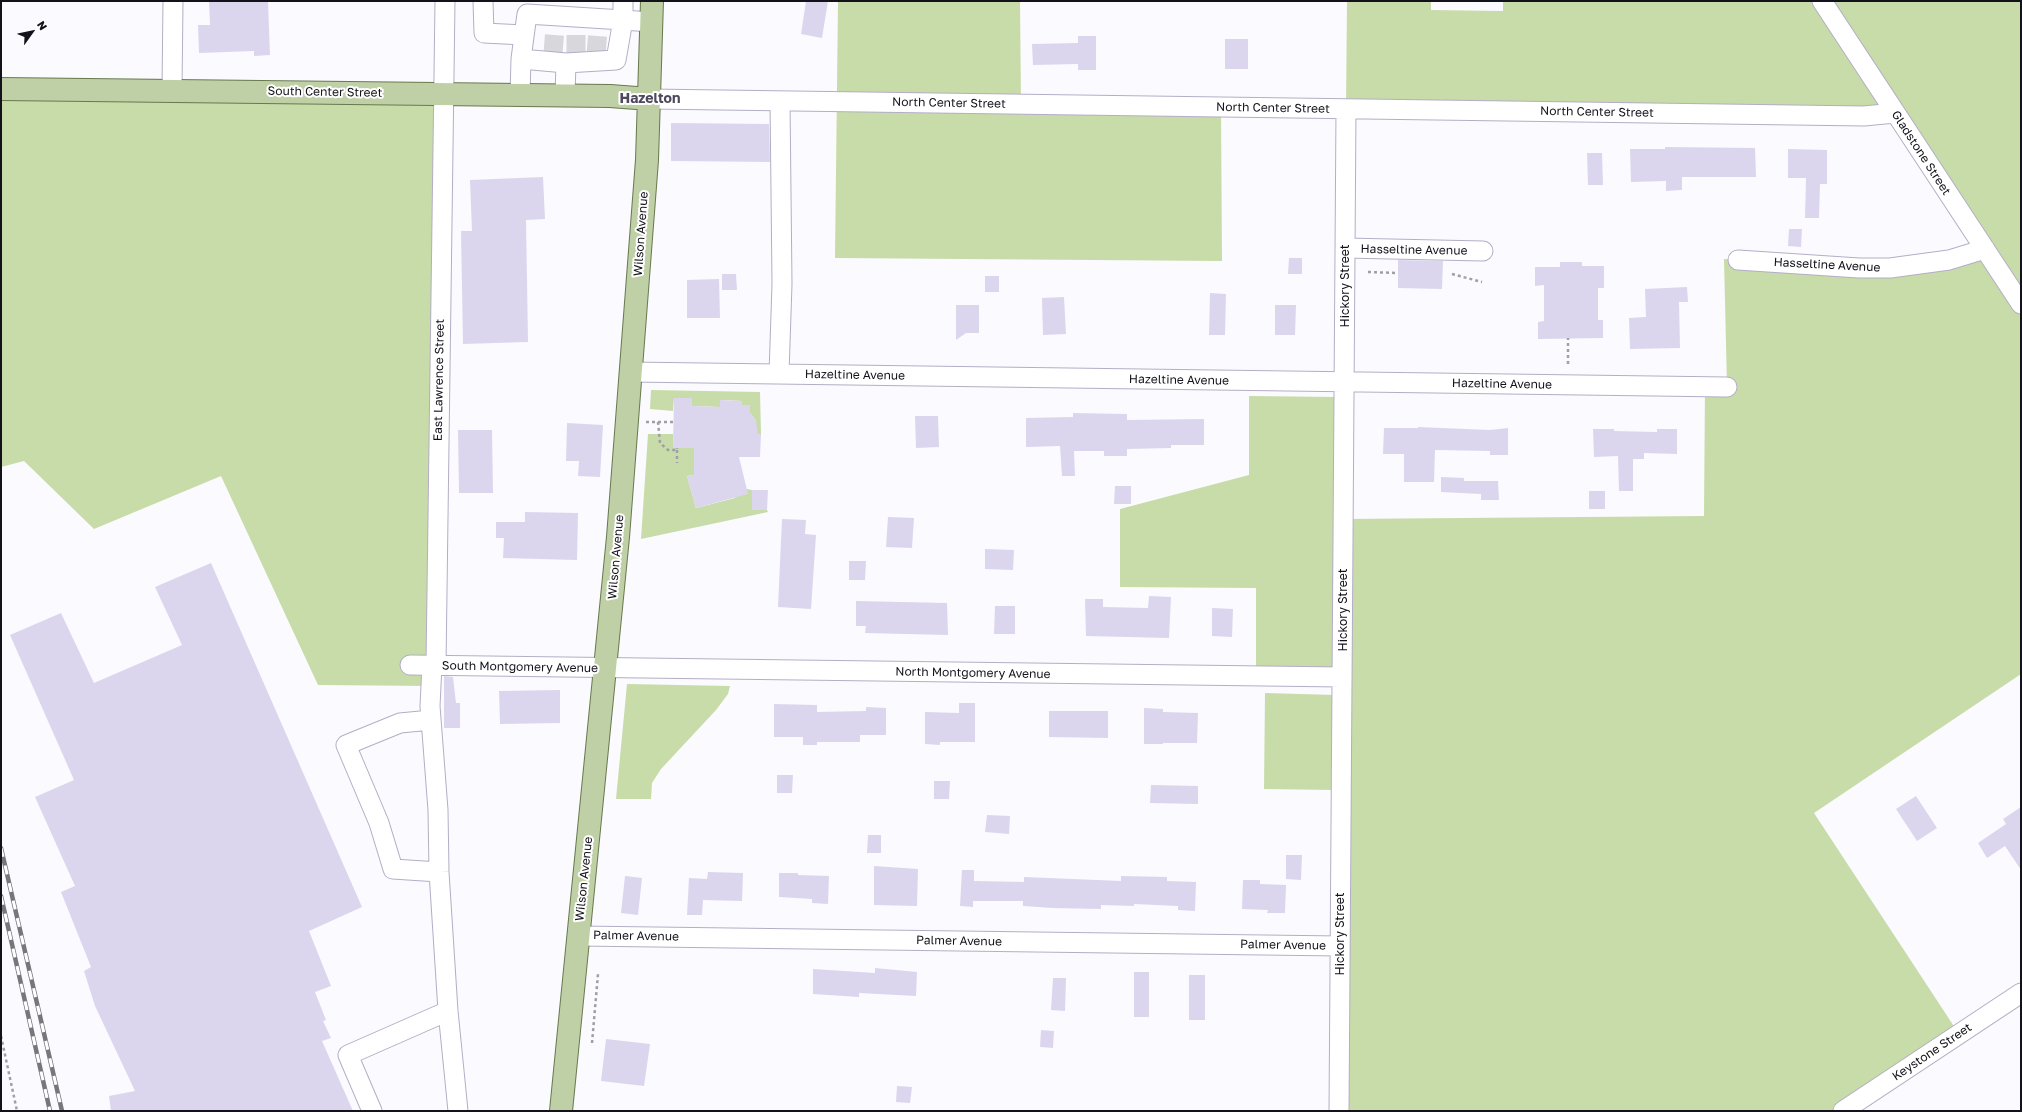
<!DOCTYPE html>
<style>
body{margin:0}
#map{position:relative;width:2022px;height:1112px;overflow:hidden;background:#fbfaff;font-family:"Golos Text",sans-serif}
canvas{display:block}
.frame{position:absolute;inset:0;border:2px solid #131119;pointer-events:none}
.north{position:absolute;left:12px;top:12px;width:40px;height:40px;-webkit-text-stroke:3px #fff;paint-order:stroke;rotate:57deg;font-size:11px;font-weight:700;line-height:16px;text-align:center;color:#131119}
.north::after{content:'';display:block;margin:auto;width:14px;height:18px;background:#131119;clip-path:polygon(50% 0,100% 100%,50% 72%,0 100%)}
</style>
<div id="map">
<canvas width="2022" height="1112"></canvas>
<div class="frame"></div>
<div class="north">N</div>
</div>
<script>
const g = document.querySelector('canvas').getContext('2d');
g.lineJoin = 'round';
function fill(path, color) {
  g.fillStyle = color;
  g.fill(path, 'evenodd');
}
function toPath(rows) {
  const path = new Path2D();
  for (const r of rows) {
    path.moveTo(r[0], r[1]);
    for (let i = 2; i < r.length; i += 2) path.lineTo(r[i], r[i + 1]);
  }
  return path;
}
function stroke(path, color, width, dash) {
  g.strokeStyle = color;
  g.lineWidth = width;
  g.lineCap = dash ? 'butt' : 'round';
  g.setLineDash(dash || []);
  g.stroke(path);
}
function drawText(font, color, halo, rows, align = 'center') {
  g.font = font + ' "Golos Text",sans-serif';
  g.lineWidth = 4;
  g.setLineDash([]);
  g.textBaseline = 'middle';
  g.strokeStyle = halo;
  g.fillStyle = color;
  for (const [text, x, y, turn = 0] of rows) {
    g.save();
    g.translate(x, y);
    g.rotate((+turn || 0) * Math.PI / 180);
    g.textAlign = isNaN(turn) ? turn : align;
    if (halo) g.strokeText(text, 0, 0);
    g.fillText(text, 0, 0);
    g.restore();
  }
}
fill(toPath([
 [838,1,1020,1,1021,104,1221,107,1222,261,835,258],
 [1347,1,1431,1,1431,10,1503,11,1503,1,2021,1,2021,674,1814,813,1959,1034,1843,1111,1339,1111,1342,678,1256,676,1256,588,1120,587,1120,509,1249,475,1249,396,1338,397,1343,519,1704,516,1705,386,1727,386,1724,259,1859,268,1985,249,1895,113,1346,109],
 [1,89,443,94,431,686,318,685,221,476,94,529,24,461,1,467],
 [651,390,760,392,761,434,754,434,756,421,750,413,750,405,742,405,742,401,720,400,720,407,692,406,692,398,674,398,673,411,650,409],
 [648,434,673,434,673,448,689,448,689,445,694,445,695,475,687,476,696,508,735,498,734,493,747,489,752,490,752,510,767,510,768,512,641,539],
 [627,684,730,686,728,694,716,710,661,769,652,783,651,799,616,799],
 [1265,693,1335,695,1334,790,1264,789]
]), '#c7dca8');
fill(toPath([
 [209,1,268,1,270,55,254,56,254,51,199,53,198,25,210,25],
 [806,1,828,1,822,38,801,34],
 [1078,36,1096,36,1096,70,1078,70,1078,64,1033,65,1032,44,1078,43],
 [1225,39,1248,39,1248,69,1225,69],
 [671,123,769,124,770,162,671,161],
 [1665,147,1755,148,1756,177,1682,177,1682,190,1666,191,1666,181,1631,182,1630,149,1665,149],
 [1788,149,1827,150,1827,184,1820,184,1819,218,1805,218,1806,178,1788,178],
 [1587,153,1602,153,1603,185,1588,185],
 [543,177,545,219,526,220,528,342,463,344,461,231,472,231,470,180],
 [1789,229,1802,229,1801,247,1788,246],
 [1289,258,1302,258,1302,274,1288,274],
 [1398,260,1443,261,1442,289,1398,288],
 [1560,262,1582,262,1582,266,1604,266,1604,288,1598,288,1598,320,1603,320,1603,338,1538,339,1538,322,1544,321,1544,285,1535,286,1535,267,1560,267],
 [722,274,736,274,737,290,722,290],
 [985,276,999,276,999,292,985,292],
 [719,279,720,318,687,318,687,280],
 [1687,287,1688,302,1679,302,1680,348,1630,349,1629,318,1646,317,1645,289],
 [1210,293,1226,294,1225,335,1209,335],
 [1064,297,1066,334,1043,335,1042,298],
 [956,305,979,305,979,333,966,333,956,340],
 [1275,305,1296,305,1295,335,1275,335],
 [674,398,692,398,692,406,720,407,720,400,742,401,742,405,750,405,750,413,756,421,758,434,761,434,760,457,739,457,748,494,696,508,687,476,694,475,694,448,673,448],
 [1073,413,1127,414,1127,420,1204,419,1204,445,1171,445,1171,448,1127,449,1127,456,1104,456,1104,451,1074,451,1075,476,1062,476,1060,446,1026,447,1026,418,1073,417],
 [915,416,938,416,939,447,916,448],
 [567,423,603,425,600,477,578,476,579,461,566,461],
 [1418,427,1490,430,1508,428,1508,455,1490,455,1490,451,1435,450,1434,482,1404,482,1404,454,1383,454,1384,428,1418,428],
 [1593,429,1614,429,1614,431,1657,432,1657,429,1677,429,1677,454,1644,453,1644,459,1633,459,1633,491,1619,491,1618,456,1594,457],
 [458,430,492,430,493,493,459,493],
 [1441,477,1464,478,1464,481,1498,481,1499,500,1481,500,1481,494,1441,492],
 [1115,486,1131,486,1131,504,1114,504],
 [752,490,768,490,767,510,752,510],
 [1589,491,1605,491,1605,509,1589,509],
 [525,512,578,513,577,560,503,558,504,538,496,538,496,522,525,522],
 [888,517,914,518,912,548,886,547],
 [782,519,806,520,805,534,816,535,811,609,778,607],
 [985,549,1014,550,1013,570,985,569],
 [849,561,866,561,865,580,849,580],
 [211,563,362,907,309,931,331,986,315,992,326,1020,323,1021,331,1038,322,1041,353,1111,111,1111,109,1096,135,1091,95,1006,84,971,91,967,61,892,75,886,35,797,74,780,10,635,61,613,94,683,182,645,155,587],
 [1149,596,1171,597,1169,638,1086,636,1085,599,1103,599,1103,607,1148,608],
 [856,601,947,603,948,635,865,633,866,626,856,626],
 [995,606,1015,606,1015,634,994,634],
 [1212,608,1233,609,1232,637,1212,636],
 [444,676,453,677,456,703,460,703,460,728,444,728],
 [560,690,560,723,500,724,499,691],
 [959,703,975,703,975,742,940,742,940,745,925,744,925,712,959,713],
 [774,704,817,705,817,712,866,711,866,707,886,708,886,735,860,735,860,742,817,742,817,745,803,745,803,737,774,737],
 [1144,708,1163,709,1163,712,1198,713,1197,743,1163,743,1163,744,1144,744],
 [1049,711,1108,711,1108,738,1049,737],
 [777,775,793,775,792,793,777,793],
 [934,781,950,781,949,799,934,799],
 [1151,785,1198,786,1198,804,1150,803],
 [1916,796,1937,828,1917,841,1896,809],
 [2021,807,2021,870,2005,846,1987,858,1978,843,2006,824,2003,819],
 [987,815,1010,816,1009,834,985,832],
 [868,835,881,835,881,853,867,853],
 [1286,855,1302,855,1301,880,1286,879],
 [874,866,918,869,917,906,874,905],
 [962,870,974,870,974,881,1024,882,1024,877,1121,881,1121,876,1167,877,1167,881,1196,882,1195,911,1178,910,1178,906,1134,904,1134,906,1101,905,1101,909,1053,908,1023,906,1023,901,973,901,973,907,960,906],
 [708,872,743,873,742,901,703,900,702,915,687,915,689,878,707,879],
 [779,873,798,873,798,875,829,876,828,904,812,903,812,899,779,897],
 [625,876,642,878,638,915,621,913],
 [1243,880,1260,880,1260,884,1286,885,1285,913,1267,913,1268,910,1242,909],
 [875,968,917,972,916,996,859,993,859,997,813,994,813,969,875,973],
 [1134,972,1149,972,1149,1017,1134,1017],
 [1189,975,1205,975,1205,1020,1189,1020],
 [1053,978,1066,978,1065,1011,1051,1010],
 [1041,1030,1054,1031,1053,1048,1040,1047],
 [606,1039,650,1044,644,1086,601,1081],
 [897,1086,912,1087,910,1103,896,1102]
]), '#dbd6ee');
stroke(toPath([
 [553,54,555,28],
 [576,54,576,30],
 [596,55,598,30]
]), '#d8d7dc', 19, [19, 10]);
const minor = toPath([
 [483,1,484,33,524,35],
 [1822,1,2021,304],
 [521,59,566,63,565,95],
 [566,63,616,60,623,20,651,22],
 [172,90,173,1],
 [520,95,521,59,527,14,623,20,623,1],
 [650,99,1864,116,1895,113],
 [1345,248,1483,251],
 [1738,260,1859,268,1890,268,1949,260,1985,249],
 [630,372,1727,387],
 [779,374,782,284,780,101],
 [410,665,1342,677],
 [432,665,430,706,438,810,439,872,448,1011,458,1111],
 [436,665,445,1],
 [431,720,400,723,346,745,379,823,393,869,439,872],
 [579,936,1340,946],
 [372,1111,348,1055,448,1011],
 [1339,1111,1346,109],
 [1843,1111,2021,993]
]);
const major = toPath([
 [1,89,610,96,650,99],
 [561,1111,618,537,647,160,652,1]
]);
stroke(minor, '#b3aec6', 21);
stroke(major, '#68794e', 24);
stroke(toPath([
 [1368,272,1398,273],
 [1452,274,1482,282],
 [1568,364,1568,338],
 [646,422,673,422],
 [658,422,660,443,668,450,677,450,677,448],
 [677,450,677,463],
 [1,1036,17,1111],
 [592,1043,598,974]
]), '#a09fa5', 2.5, [3, 3]);
stroke(minor, '#fff', 19);
stroke(major, '#c0d0a6', 22);
const rail = toPath([
 [1,848,62,1111],
 [1,896,50,1111]
]);
stroke(rail, '#78767d', 4.5);
stroke(rail, '#fff', 3, [9]);
drawText('12px', '#131119', '#fff', [
 ["South Center Street",325,92,1],
 ["North Center Street",949,103,1],
 ["North Center Street",1273,108,1],
 ["North Center Street",1597,112,1],
 ["Gladstone Street",1921,153,57],
 ["Wilson Avenue",641,234,-86],
 ["Hasseltine Avenue",1414,250,1],
 ["Hasseltine Avenue",1827,265,3],
 ["Hickory Street",1345,286,-90],
 ["Hazeltine Avenue",855,375,1],
 ["East Lawrence Street",439,380,-89],
 ["Hazeltine Avenue",1179,380,1],
 ["Hazeltine Avenue",1502,384,1],
 ["Wilson Avenue",616,557,-85],
 ["Hickory Street",1343,610,-90],
 ["South Montgomery Avenue",520,667,1],
 ["North Montgomery Avenue",973,673,1],
 ["Wilson Avenue",584,879,-84],
 ["Hickory Street",1340,934,-90],
 ["Palmer Avenue",636,936,1],
 ["Palmer Avenue",959,941,1],
 ["Palmer Avenue",1283,945,1],
 ["Keystone Street",1932,1052,-34]
]);
drawText('bold 14px', '#4e495d', '#fff', [
 ["Hazelton",650,99]
]);
</script>
